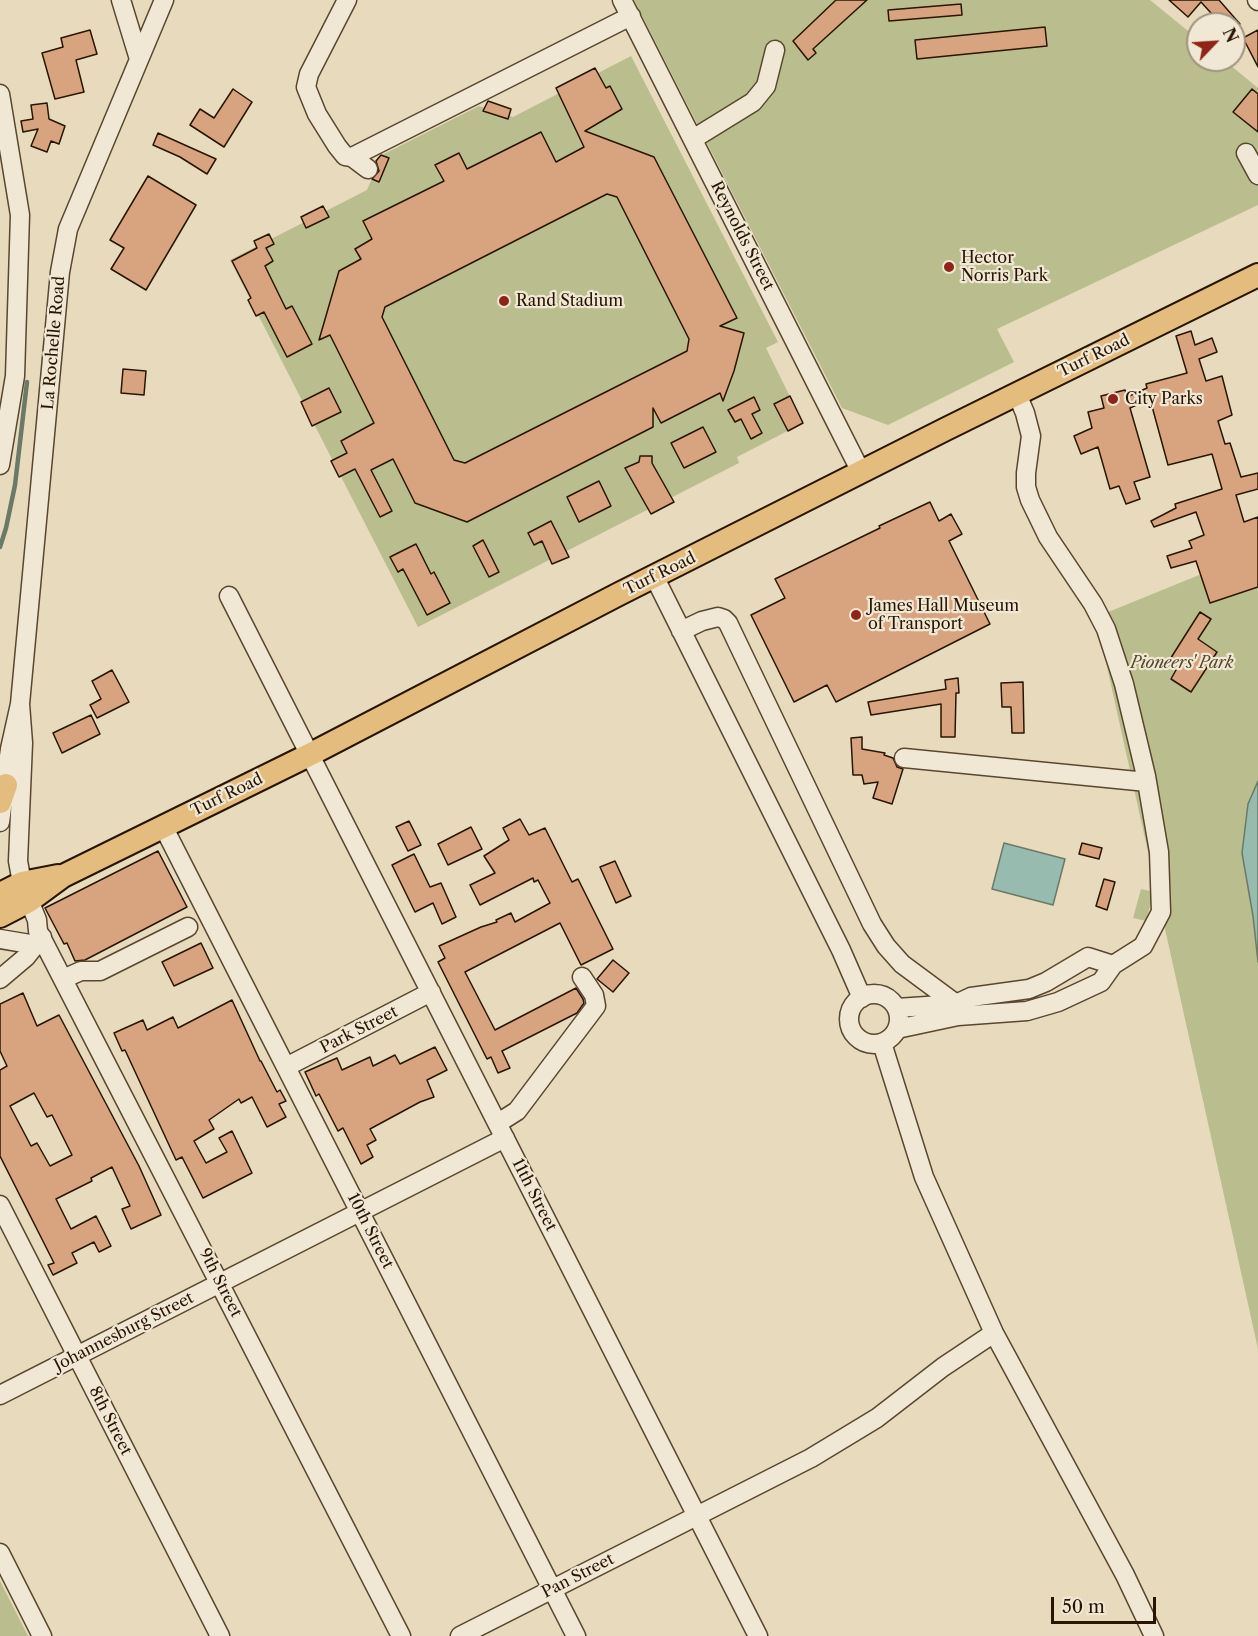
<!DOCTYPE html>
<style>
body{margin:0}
#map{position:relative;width:1258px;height:1636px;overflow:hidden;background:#e8dabd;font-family:"Libre Caslon Text",serif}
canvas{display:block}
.north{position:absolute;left:1186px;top:12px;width:60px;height:60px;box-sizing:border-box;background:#f0e7d4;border:2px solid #a0937f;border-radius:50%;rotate:65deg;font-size:16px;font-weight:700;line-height:24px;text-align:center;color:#291600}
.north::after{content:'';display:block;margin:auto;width:21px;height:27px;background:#8f2418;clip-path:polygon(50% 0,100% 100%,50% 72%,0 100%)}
.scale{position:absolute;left:1051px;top:1597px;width:105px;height:27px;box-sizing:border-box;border:3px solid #291600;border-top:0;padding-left:8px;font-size:18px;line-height:21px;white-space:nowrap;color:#291600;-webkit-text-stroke:4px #f0e7d4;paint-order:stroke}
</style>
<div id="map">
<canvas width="1258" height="1636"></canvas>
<div class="north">N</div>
<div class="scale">50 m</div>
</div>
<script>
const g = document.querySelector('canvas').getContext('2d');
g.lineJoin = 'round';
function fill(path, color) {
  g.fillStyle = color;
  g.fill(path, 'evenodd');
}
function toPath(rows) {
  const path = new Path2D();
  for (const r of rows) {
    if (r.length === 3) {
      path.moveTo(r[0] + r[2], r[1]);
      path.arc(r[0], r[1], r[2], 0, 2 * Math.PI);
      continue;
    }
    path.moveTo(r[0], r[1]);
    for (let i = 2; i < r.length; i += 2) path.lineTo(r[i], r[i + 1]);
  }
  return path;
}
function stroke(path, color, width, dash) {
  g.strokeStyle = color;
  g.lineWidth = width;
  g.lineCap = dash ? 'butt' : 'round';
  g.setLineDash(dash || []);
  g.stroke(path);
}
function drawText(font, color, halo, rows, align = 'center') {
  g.font = font + ' "Libre Caslon Text",serif';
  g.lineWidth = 4.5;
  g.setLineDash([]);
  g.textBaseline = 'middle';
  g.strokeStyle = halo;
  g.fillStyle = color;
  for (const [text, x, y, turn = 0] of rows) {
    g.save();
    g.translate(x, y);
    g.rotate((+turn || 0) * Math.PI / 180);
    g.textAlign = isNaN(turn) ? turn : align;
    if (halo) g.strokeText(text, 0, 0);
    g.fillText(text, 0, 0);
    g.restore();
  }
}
fill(toPath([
 [634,0,1150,0,1198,39,1198,60,1224,60,1258,88,1258,205,997,329,1014,362,888,425,842,408],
 [631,56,778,342,766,348,803,423,737,457,739,463,418,627,230,260,367,190,382,155,479,106,513,117],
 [1258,551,1258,1349,1096,617],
 [1141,889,1154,892,1146,921,1133,918],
 [0,1581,28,1636,0,1636]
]), '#babe8e');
const water = toPath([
 [1258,781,1258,962,1253,916,1242,853,1248,804,1258,781],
 [1004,843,1065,859,1053,905,992,889,1004,843]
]);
fill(water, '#97bbae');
stroke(water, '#6b7968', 1.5);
stroke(toPath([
 [0,547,6,528,15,485,27,382]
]), '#6b7968', 4.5);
const building = toPath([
 [836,0,867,0,813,49,816,53,808,60,793,41,836,0],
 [1169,0,1219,0,1240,24,1221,24,1201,2,1188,17,1169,0],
 [961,4,962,15,889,21,888,10,961,4],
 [1045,27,1047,46,917,59,915,40,1045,27],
 [90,30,97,54,76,60,84,92,55,99,42,53,63,47,61,38,90,30],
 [1258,30,1258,67,1243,38,1258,30],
 [595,68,606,88,610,86,622,109,585,131,654,157,737,318,720,326,744,333,734,371,723,401,720,393,661,423,653,408,653,427,467,522,415,503,393,459,371,470,392,511,380,517,355,469,339,477,331,461,347,453,341,441,374,423,330,335,319,340,339,271,361,259,355,249,372,239,363,221,444,181,435,165,459,153,467,169,541,132,556,162,584,147,556,88,595,68],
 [607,194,617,197,689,339,687,351,465,463,454,460,382,317,385,307,607,194],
 [233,89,252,102,224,147,190,125,200,109,214,118,233,89],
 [1252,89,1258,94,1258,132,1233,112,1252,89],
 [488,101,511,109,508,119,483,111,488,101],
 [47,103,49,119,65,126,59,144,51,141,47,152,31,146,38,129,23,132,21,121,33,119,31,105,47,103],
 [158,133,216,159,207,174,180,157,153,145,158,133],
 [381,155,389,158,379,182,372,179,379,171,376,161,381,155],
 [148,176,196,205,146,290,111,269,124,248,110,240,148,176],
 [323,206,329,217,306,228,301,217,323,206],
 [269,234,274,244,266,248,273,261,265,266,286,309,292,306,312,344,287,357,264,312,256,316,248,300,251,298,232,261,257,248,254,241,269,234],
 [1191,331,1195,345,1212,338,1217,352,1199,359,1206,381,1222,376,1232,415,1218,421,1225,444,1230,443,1241,477,1258,473,1258,489,1236,495,1244,522,1258,517,1258,587,1210,603,1196,561,1171,568,1167,556,1192,548,1189,541,1204,535,1196,512,1154,527,1151,521,1176,508,1175,504,1222,489,1212,454,1168,465,1150,399,1130,408,1150,477,1134,482,1140,499,1126,504,1119,486,1110,489,1098,447,1081,454,1074,436,1092,428,1088,412,1104,408,1101,396,1125,390,1127,397,1147,388,1146,384,1187,373,1176,336,1191,331],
 [123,369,146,371,144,395,121,393,123,369],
 [329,388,341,412,312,426,301,402,329,388],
 [790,396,803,423,788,431,774,404,790,396],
 [754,397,760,410,752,414,762,433,751,439,741,419,735,422,728,410,754,397],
 [703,427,716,452,684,468,671,443,703,427],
 [640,456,652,456,652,463,674,502,651,514,625,468,639,462,640,456],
 [599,481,611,506,579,522,567,497,599,481],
 [930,502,939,521,951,514,962,534,949,541,990,624,836,702,827,685,794,702,751,615,785,598,775,579,880,528,879,526,930,502],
 [551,521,569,557,552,564,542,541,534,545,528,533,551,521],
 [483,540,499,572,489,577,473,546,483,540],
 [416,544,431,574,434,572,450,603,427,615,403,569,398,572,390,557,416,544],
 [1200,612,1211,619,1198,639,1217,652,1191,692,1171,679,1176,670,1167,664,1200,612],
 [112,670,129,702,97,718,90,705,101,699,92,681,112,670],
 [958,678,959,693,956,693,955,737,941,737,941,704,871,715,868,702,946,689,945,680,958,678],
 [1023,682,1024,733,1012,733,1011,707,1002,707,1001,683,1023,682],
 [91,715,100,734,62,753,53,733,91,715],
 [862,737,862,749,885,753,884,755,893,758,897,767,903,769,892,804,873,798,878,782,864,784,862,775,853,775,851,738,862,737],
 [520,819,529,835,545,828,572,882,578,879,613,949,581,965,560,923,465,972,495,1030,576,988,583,999,584,1003,577,1013,502,1051,510,1068,498,1073,491,1057,487,1059,438,962,445,958,439,946,481,927,497,922,496,920,511,913,515,922,550,903,538,880,534,882,533,878,480,905,470,885,495,873,484,856,509,840,503,828,520,819],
 [409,821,421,845,408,851,396,827,409,821],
 [471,827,482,849,448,865,438,844,471,827],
 [1082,843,1102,848,1099,859,1079,854,1082,843],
 [158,851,187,907,85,960,75,961,67,943,64,944,45,908,158,851],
 [414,854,430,887,441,883,456,917,442,924,433,903,415,912,392,865,414,854],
 [615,861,631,896,616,903,600,867,615,861],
 [1104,879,1115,882,1107,910,1096,906,1104,879],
 [201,943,213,968,174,986,162,962,201,943],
 [613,960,629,973,613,992,597,979,613,960],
 [23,993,37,1026,59,1015,139,1166,161,1215,131,1229,122,1209,130,1206,112,1167,91,1178,92,1181,56,1199,71,1229,96,1216,111,1246,99,1252,94,1242,72,1253,77,1263,53,1275,48,1265,54,1263,0,1156,0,1070,7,1066,0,1051,0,1004,23,993],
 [34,1093,47,1117,52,1115,72,1155,50,1166,37,1143,31,1146,10,1106,34,1093],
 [232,1000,260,1061,261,1061,277,1092,280,1090,286,1101,279,1104,286,1117,267,1127,252,1097,241,1103,239,1099,209,1120,214,1129,194,1141,206,1163,227,1152,219,1138,232,1131,252,1173,203,1198,182,1157,176,1160,125,1050,122,1051,114,1033,143,1020,147,1030,173,1017,178,1028,232,1000],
 [435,1047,447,1070,427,1080,434,1097,420,1102,370,1129,376,1140,367,1145,373,1157,361,1164,343,1128,338,1131,319,1094,316,1096,305,1072,337,1058,342,1070,370,1057,373,1066,395,1055,400,1064,435,1047]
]);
fill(building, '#d8a37f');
stroke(building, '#291600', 1.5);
const minor = toPath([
 [121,0,139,59],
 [347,0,309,74,306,87,317,114,337,146,345,156,352,157,631,16],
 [622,0,861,472],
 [1257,0,1258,1],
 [0,94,20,215,15,376,0,465],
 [693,139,753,102,766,86,775,50],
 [1246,153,1258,175],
 [352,157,368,169],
 [655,578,841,950,862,998],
 [229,596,758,1636],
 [681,631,702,621,718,617,724,619,728,623,872,924,886,946,902,964,956,1004,958,1016],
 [20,704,23,743,18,861,22,883,37,920,38,931,401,1636],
 [904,758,1147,782],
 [0,822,10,749,20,704,60,272,68,229,164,0],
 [163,826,576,1636],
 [0,939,36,945],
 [0,979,26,957,42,937],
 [63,979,81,971,100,971,188,927],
 [874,1019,25],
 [897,1008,956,1004,971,997,1029,989,1046,982,1088,957,1113,965],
 [897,1029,958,1016,1027,1011,1058,1002,1101,982,1113,965,1143,946,1161,912,1159,852,1146,776,1124,684,1106,629,1093,604,1048,537,1030,500,1026,487,1026,473,1031,436,1025,413,1017,394],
 [882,1043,924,1177,994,1333,1125,1575,1154,1636],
 [286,1067,431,992],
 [498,1123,517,1111,596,1006,594,995,582,977],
 [0,1205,220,1636],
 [0,1395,505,1138],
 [0,1553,42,1636],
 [460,1636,811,1458,877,1418,943,1367,994,1333]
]);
const major = toPath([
 [0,802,6,785],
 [0,894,22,883,58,876],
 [0,916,29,901,63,876,311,754,619,594,946,429,1258,275]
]);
stroke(minor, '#59472f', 21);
stroke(major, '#291600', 26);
stroke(minor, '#f0e7d4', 18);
stroke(major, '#e4bd7e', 22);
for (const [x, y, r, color] of [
 [949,267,6,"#8f2418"],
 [504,301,6,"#8f2418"],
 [1113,399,6,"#8f2418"],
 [856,615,6,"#8f2418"]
]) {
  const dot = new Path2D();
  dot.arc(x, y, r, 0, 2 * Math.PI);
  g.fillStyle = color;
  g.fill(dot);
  stroke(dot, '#f0e7d4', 2);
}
drawText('16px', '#291600', '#f0e7d4', [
 ["Reynolds Street",742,236,63],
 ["La Rochelle Road",54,343,-85],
 ["Turf Road",1094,356,-26],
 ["Turf Road",660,574,-26],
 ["Turf Road",227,795,-26],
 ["Park Street",359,1030,-27],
 ["11th Street",534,1195,63],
 ["10th Street",370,1231,63],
 ["9th Street",220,1283,63],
 ["Johannesburg Street",124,1332,-27],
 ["8th Street",110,1421,63],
 ["Pan Street",578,1576,-27]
]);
drawText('16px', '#291600', '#f0e7d4', [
 ["Hector",961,258],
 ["Norris Park",961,276],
 ["Rand Stadium",516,301],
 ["City Parks",1125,399],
 ["James Hall Museum",868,606],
 ["of Transport",868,624]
], 'left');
drawText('italic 16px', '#54482b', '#f0e7d4', [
 ["Pioneers' Park",1182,663]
]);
</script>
